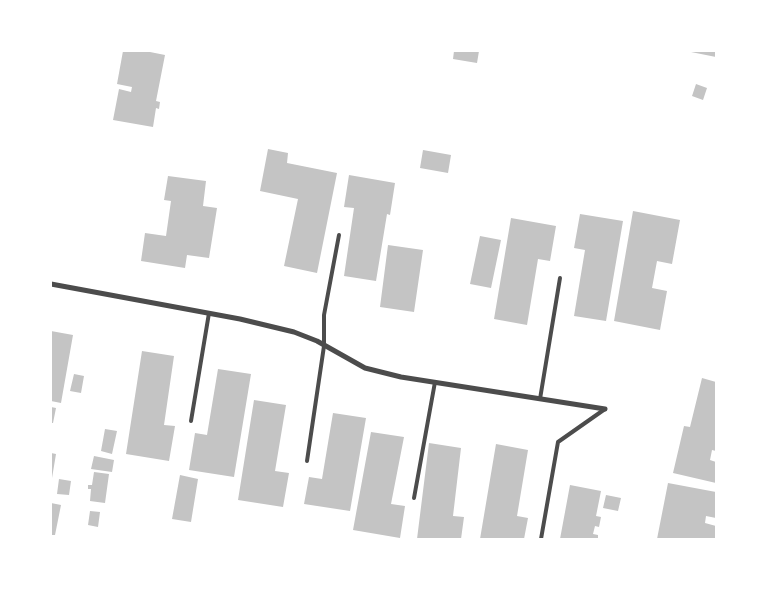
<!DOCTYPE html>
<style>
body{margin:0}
#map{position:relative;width:767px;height:590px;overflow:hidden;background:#fff;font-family:Jost,sans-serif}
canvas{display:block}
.frame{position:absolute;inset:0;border:52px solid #fff;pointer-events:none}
</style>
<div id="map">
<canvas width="767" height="590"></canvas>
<div class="frame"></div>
</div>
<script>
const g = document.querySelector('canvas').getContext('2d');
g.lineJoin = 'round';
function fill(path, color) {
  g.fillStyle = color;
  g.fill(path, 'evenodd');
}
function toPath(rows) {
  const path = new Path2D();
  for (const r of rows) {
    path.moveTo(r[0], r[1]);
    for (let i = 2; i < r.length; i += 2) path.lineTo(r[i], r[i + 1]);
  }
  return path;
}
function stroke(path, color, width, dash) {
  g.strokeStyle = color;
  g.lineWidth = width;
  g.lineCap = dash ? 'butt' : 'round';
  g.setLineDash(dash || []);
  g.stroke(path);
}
fill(toPath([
 [123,51,145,51,165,55,156,101,160,102,159,109,156,108,153,127,113,120,119,89,131,92,132,87,117,84],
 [454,51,479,51,477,63,453,59],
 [691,51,716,51,716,57,691,52],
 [696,84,707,88,703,100,692,96],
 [268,149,288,153,287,163,337,173,317,273,284,266,298,199,260,191],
 [423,150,451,155,448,173,420,168],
 [349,175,395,183,390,215,387,214,376,281,344,276,354,208,344,207],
 [168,176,206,181,203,206,217,208,209,258,187,255,185,268,141,261,145,233,166,236,171,201,164,200],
 [633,211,680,220,672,264,657,261,652,288,667,291,660,330,614,321],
 [580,214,623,221,606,321,574,316,585,250,574,248],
 [511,218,556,226,550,261,538,259,527,325,494,319],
 [480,236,501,240,491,288,470,284],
 [388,245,423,250,414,312,380,307],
 [51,331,73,335,61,403,51,401],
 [142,351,174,356,164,425,175,426,169,461,126,454],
 [218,369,251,374,234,477,189,470,195,433,207,435],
 [74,374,84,376,81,393,70,391],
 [702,378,716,382,716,451,712,450,710,460,716,462,716,483,673,473,684,426,690,427],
 [254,400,286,405,275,471,289,473,283,507,238,500],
 [51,407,56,408,53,423,51,423],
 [333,413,366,418,350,511,304,504,309,477,322,479],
 [105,429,117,431,112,454,101,451],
 [371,432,404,437,391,504,405,506,400,538,353,530],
 [429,443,461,448,453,516,464,517,461,539,417,539],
 [496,444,528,450,517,516,528,518,524,539,480,539],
 [51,453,56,454,52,478,51,478],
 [94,456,114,460,112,472,91,469],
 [94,472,109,474,105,503,90,501,91,489,88,489,88,485,92,485],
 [180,475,198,479,191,522,172,519],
 [59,479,71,481,69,495,57,494],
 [668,483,716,492,716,518,706,516,705,523,716,526,716,539,657,539],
 [570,485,601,491,596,516,601,517,599,527,595,526,593,534,598,535,598,539,560,539],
 [606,495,621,498,618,511,603,508],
 [51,503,61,505,55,535,51,535],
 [90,511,100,512,98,527,88,525]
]), '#c4c4c4');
stroke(toPath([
 [540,399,560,278],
 [191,421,209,313],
 [307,461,324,346,324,315,339,235],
 [414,498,435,382],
 [541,539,558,442,605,409]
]), '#4c4c4c', 4);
stroke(toPath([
 [51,284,240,319,294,332,317,341,365,368,401,377,605,409]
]), '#4c4c4c', 5);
</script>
